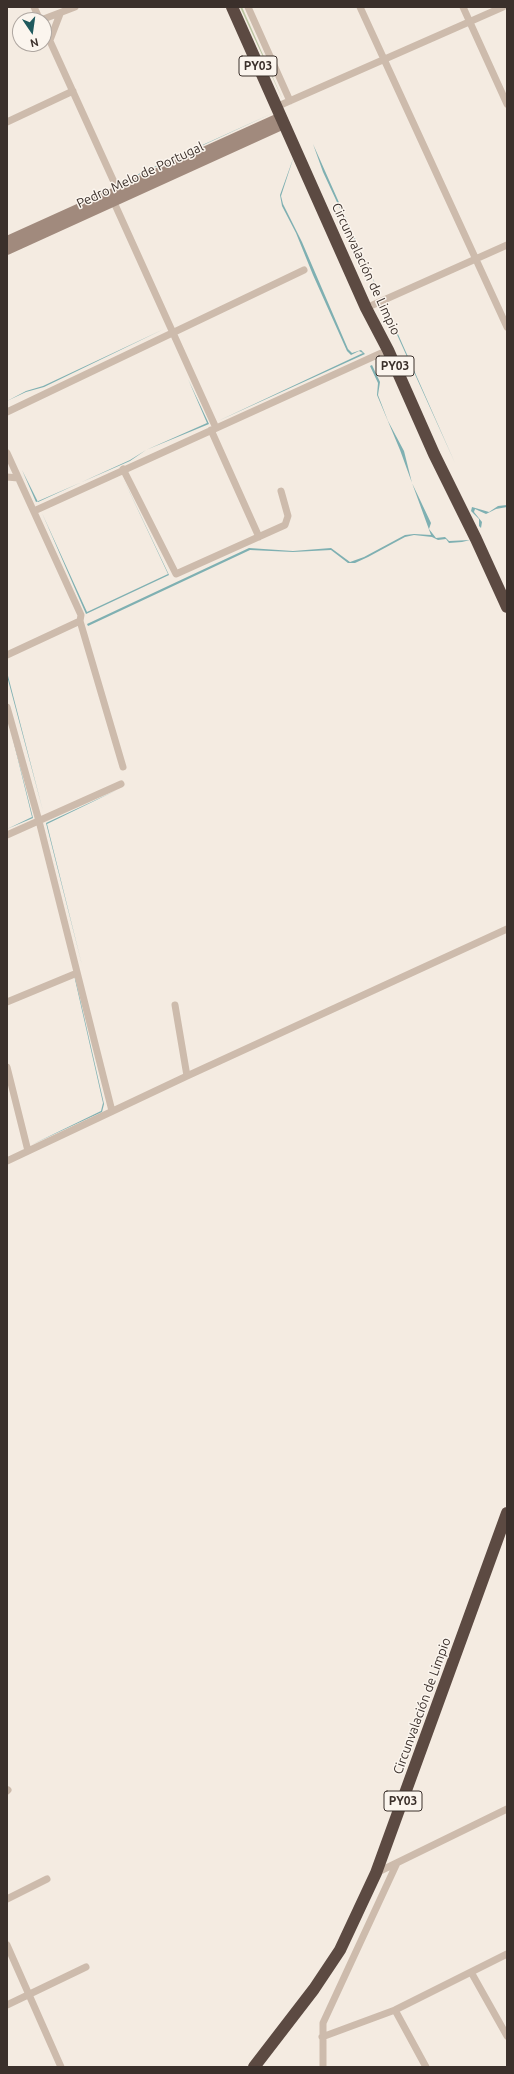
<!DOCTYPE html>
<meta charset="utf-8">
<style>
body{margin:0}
#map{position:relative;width:514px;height:2074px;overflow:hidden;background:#f4ebe1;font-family:Ubuntu,sans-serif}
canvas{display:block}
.frame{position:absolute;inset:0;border:8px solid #3b302b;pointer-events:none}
.north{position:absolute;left:12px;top:12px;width:40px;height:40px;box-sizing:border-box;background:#fbf5ee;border:1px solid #aea6a0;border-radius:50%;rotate:167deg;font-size:11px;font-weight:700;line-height:16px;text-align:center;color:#3b302b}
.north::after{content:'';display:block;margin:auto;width:14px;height:18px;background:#1f5a5e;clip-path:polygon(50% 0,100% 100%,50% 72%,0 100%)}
</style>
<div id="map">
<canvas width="514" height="2074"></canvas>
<div class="frame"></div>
<div class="north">N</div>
</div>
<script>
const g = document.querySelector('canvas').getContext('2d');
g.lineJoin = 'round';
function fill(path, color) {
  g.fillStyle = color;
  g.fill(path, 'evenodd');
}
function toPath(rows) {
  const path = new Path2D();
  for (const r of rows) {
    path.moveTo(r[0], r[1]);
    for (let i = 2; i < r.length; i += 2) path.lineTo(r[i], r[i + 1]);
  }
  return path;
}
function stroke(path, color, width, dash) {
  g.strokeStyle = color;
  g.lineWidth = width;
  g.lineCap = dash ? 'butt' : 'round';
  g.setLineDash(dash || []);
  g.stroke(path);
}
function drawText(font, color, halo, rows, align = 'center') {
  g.font = font + ' Ubuntu,sans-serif';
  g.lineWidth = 3;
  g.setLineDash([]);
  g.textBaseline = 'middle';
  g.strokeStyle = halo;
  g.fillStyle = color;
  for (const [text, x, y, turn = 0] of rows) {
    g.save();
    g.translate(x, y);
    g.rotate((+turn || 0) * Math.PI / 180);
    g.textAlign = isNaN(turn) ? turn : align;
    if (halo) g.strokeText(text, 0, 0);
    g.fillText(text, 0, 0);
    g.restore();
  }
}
fill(toPath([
 [240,7,242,7,282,98,281,96]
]), '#b8c4a0');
fill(toPath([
 [275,112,121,183,121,182],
 [313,144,381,297,323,172],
 [294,156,281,196,283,204,302,242,348,349,352,353,361,350,365,354,218,421,363,353,359,351,351,355,347,351,313,275,296,233,282,206,280,195],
 [386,307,455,463,385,308],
 [164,329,44,387,26,392,7,401,26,391,43,386],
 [372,365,380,382,378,395,388,421,404,451,412,483,431,523,429,529,436,538,445,537,449,541,470,540,462,542,449,543,446,539,438,540,432,537,414,535,405,537,368,557,355,563,348,563,331,550,293,552,250,550,88,626,87,624,249,548,293,551,331,548,350,562,364,557,405,535,414,534,431,535,400,450,377,395,378,383,370,366],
 [188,379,209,424,146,450,130,461,36,502,22,470,38,502,130,460,146,450,207,423],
 [122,476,169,575,86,614,42,513,87,612,168,574],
 [507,505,507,507,496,509,486,514,475,509,474,512,482,522,481,528,479,526,479,519,471,511,472,507,489,512,498,506],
 [7,672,43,811,7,676],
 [7,715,33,818,7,829,32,817],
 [117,790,47,824,82,965,46,823],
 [74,975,76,981,104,1104,102,1112,31,1145,101,1111,103,1103]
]), '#7fb0b2');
stroke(toPath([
 [34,7,40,20],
 [248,7,290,101],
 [360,7,507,327],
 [463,7,507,104],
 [41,20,75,7],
 [44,28,114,182],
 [50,40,60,14],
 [276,107,503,7],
 [7,122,73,91],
 [112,198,216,428],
 [366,308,507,245],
 [7,412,304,270],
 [211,430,259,537],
 [7,453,81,615,80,621,7,655],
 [123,469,176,574,285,525,288,516,281,491],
 [7,477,18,478],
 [34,511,388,350],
 [80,621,123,767],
 [7,707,39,821,112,1111],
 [7,835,121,784],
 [7,1002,77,973],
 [175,1005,187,1076],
 [7,1067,28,1151],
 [7,1161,187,1076,507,929],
 [7,1791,8,1790],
 [376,1873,507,1809],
 [7,1899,47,1879],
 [7,1945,61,2067],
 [471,1972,507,2036],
 [7,2005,86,1967],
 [395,2010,426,2067],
 [322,2037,395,2010,507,1954],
 [323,2067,323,2023,397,1863]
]), '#cdbbac', 7);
stroke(toPath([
 [7,241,281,117],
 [7,250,284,124]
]), '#a18a7d', 10);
stroke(toPath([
 [232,7,366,308,388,350,434,454,476,539,507,607],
 [254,2067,314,1989,340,1950,376,1873,507,1513]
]), '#5c4a42', 12);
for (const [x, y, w] of [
 [258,66,38],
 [395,366,38],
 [403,1801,38]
]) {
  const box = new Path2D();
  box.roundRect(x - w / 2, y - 10, w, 20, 3);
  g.fillStyle = '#fbf5ee';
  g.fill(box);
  stroke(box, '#3b302b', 1);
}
drawText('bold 12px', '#3b302b', null, [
 ["PY03",258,66],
 ["PY03",395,366],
 ["PY03",403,1801]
]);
drawText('13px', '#3b302b', '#fbf5ee', [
 ["Pedro Melo de Portugal",140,175,-25],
 ["Circunvalación de Limpio",366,269,65],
 ["Circunvalación de Limpio",422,1706,-70]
]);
</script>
